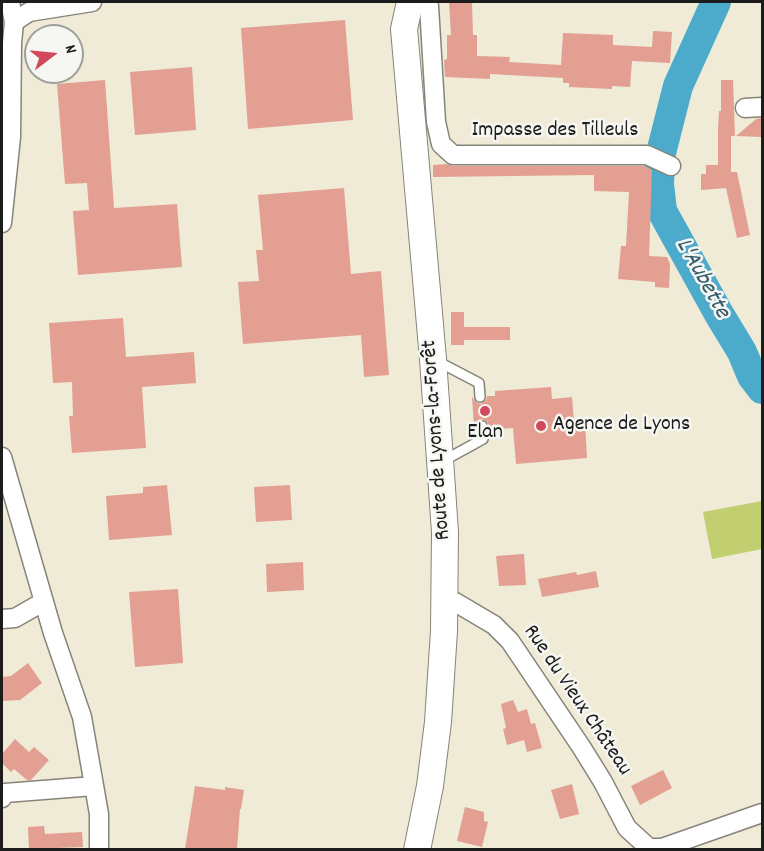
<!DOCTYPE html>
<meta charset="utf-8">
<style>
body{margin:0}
#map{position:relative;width:764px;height:851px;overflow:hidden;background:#efebd7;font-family:Dekko,sans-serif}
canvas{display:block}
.frame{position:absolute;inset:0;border:3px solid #1c1c1c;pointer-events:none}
.north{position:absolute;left:24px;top:24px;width:60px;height:60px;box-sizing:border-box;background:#f6f6f2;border:2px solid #9f9f9c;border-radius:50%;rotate:74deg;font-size:16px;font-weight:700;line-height:24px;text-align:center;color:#1c1c1c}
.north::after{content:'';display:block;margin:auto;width:21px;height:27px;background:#d1495b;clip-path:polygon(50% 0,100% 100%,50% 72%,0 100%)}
</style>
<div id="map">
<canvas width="764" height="851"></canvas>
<div class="frame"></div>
<div class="north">N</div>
</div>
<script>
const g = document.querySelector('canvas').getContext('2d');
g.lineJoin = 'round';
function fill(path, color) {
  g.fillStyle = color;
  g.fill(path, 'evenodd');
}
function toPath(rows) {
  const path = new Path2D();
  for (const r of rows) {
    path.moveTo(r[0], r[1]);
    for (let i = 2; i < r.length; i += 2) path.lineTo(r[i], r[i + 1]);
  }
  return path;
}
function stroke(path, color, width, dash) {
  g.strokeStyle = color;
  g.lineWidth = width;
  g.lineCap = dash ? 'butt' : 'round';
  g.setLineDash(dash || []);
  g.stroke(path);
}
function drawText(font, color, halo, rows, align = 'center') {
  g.font = font + ' Dekko,sans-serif';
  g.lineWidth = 5;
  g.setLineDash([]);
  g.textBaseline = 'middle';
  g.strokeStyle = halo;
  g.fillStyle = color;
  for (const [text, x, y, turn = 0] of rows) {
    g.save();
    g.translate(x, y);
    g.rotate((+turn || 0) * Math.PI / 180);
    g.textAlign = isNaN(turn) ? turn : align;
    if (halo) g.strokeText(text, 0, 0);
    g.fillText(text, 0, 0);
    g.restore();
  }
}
fill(toPath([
 [762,501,762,549,712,559,703,512]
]), '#c2cf71');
stroke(toPath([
 [661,153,678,86,716,2],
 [660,163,659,184,662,211,719,314,742,352,752,376,762,389]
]), '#4cabcb', 30);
fill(toPath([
 [449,2,472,2,473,35,477,35,477,56,510,57,509,62,561,65,563,33,613,35,613,45,652,47,653,31,672,32,670,63,632,61,630,87,612,86,612,89,569,87,569,83,563,83,563,78,490,74,490,79,445,77,444,60,447,59,447,35,451,35],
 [345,20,353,120,248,129,241,28],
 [192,67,196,130,135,135,130,72],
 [105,80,114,208,177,204,182,267,78,275,73,211,89,210,87,183,65,184,57,84],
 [721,80,733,80,735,136,731,136,731,172,737,172,750,235,737,238,726,188,701,190,701,174,706,174,706,165,718,165,718,128,719,111,721,111],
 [762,118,762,137,736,136,756,119],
 [448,164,453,166,645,166,652,170,649,256,667,257,670,264,669,288,655,287,655,282,618,279,621,246,626,246,629,192,594,191,594,175,433,177,433,165],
 [344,188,351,274,381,271,389,375,364,377,361,335,243,344,238,282,259,281,256,250,263,250,258,195],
 [451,312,464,312,464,327,510,327,510,340,464,340,464,345,451,345],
 [123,318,126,357,194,352,196,383,142,387,146,448,72,453,69,416,73,416,72,382,53,383,49,323],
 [551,387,552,399,572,397,574,422,585,422,587,458,516,464,513,428,498,429,498,425,489,426,487,422,482,419,478,421,474,427,472,397,477,403,481,404,486,400,487,396,495,396,495,391],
 [167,485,172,535,109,540,106,496,143,493,143,487],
 [290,485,292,520,256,522,254,487],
 [524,554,526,585,499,586,496,556],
 [303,562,304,590,267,592,266,564],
 [596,571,599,587,542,597,538,579,576,572,577,575],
 [178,589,183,663,135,667,129,592],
 [28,663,42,683,20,700,2,701,2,677,11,676],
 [513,700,518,712,527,709,531,724,535,723,542,748,527,752,524,740,507,745,503,729,506,728,501,704],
 [15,739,29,752,34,747,49,760,31,780,27,780,14,769,11,772,2,763,2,754],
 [663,770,672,788,640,805,631,786],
 [572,784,579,814,560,819,551,790],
 [195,786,225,790,225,787,244,790,241,809,240,809,237,849,185,849],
 [465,807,484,812,484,821,488,822,482,847,457,841],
 [44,826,45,834,82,832,83,847,29,849,28,827]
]), '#e29f92');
const lane = toPath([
 [437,361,479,383,480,397],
 [443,461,483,439,482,426]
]);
const street = toPath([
 [427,2,429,6,436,122,441,144,453,155,647,155,671,166],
 [14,22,29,12,92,2],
 [745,108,762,107],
 [2,223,11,137,12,43,14,22,10,2],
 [2,457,53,633,82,717,99,814,99,850],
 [446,600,455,602,494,625,510,641,582,748,603,782,627,828,649,848,662,848,762,813],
 [2,619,15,618,43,602],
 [2,798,5,793,94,786]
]);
const secondary = toPath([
 [410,2,404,29,433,359,445,532,444,631,438,722,430,786,417,850]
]);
stroke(lane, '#86847a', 12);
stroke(street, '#86847a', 21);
stroke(secondary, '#86847a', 28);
stroke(lane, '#fff', 9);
stroke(street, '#fff', 18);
stroke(secondary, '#fff', 26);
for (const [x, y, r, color] of [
 [485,411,6,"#d1495b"],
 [541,426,6,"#d1495b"]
]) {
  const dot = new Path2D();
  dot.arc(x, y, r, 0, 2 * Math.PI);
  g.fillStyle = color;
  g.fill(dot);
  stroke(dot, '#f6f6f2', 2);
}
drawText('22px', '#1c1c1c', '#f6f6f2', [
 ["Impasse des Tilleuls",555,132],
 ["Route de Lyons-la-Forêt",438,440,-94],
 ["Rue du Vieux Château",576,701,56]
]);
drawText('22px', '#1c1c1c', '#f6f6f2', [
 ["Agence de Lyons",553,426],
 ["Elan",485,434,"center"]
], 'left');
drawText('italic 24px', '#325c6b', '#f6f6f2', [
 ["L'Aubette",701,279,61]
]);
</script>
